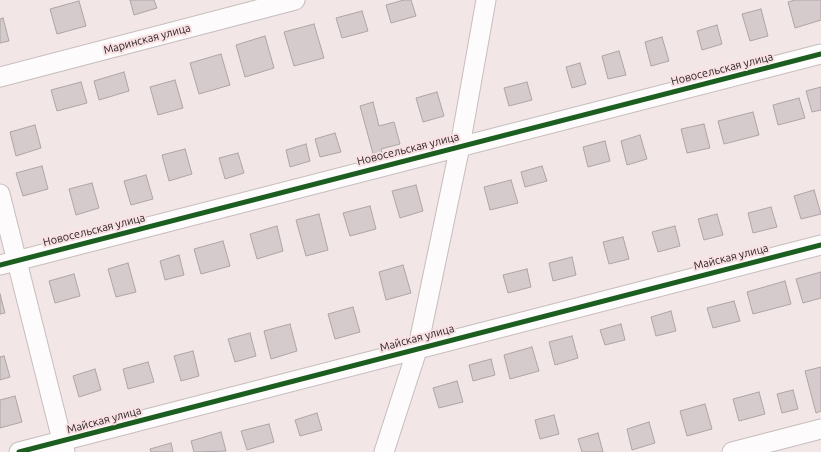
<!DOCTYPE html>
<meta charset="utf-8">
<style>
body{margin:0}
canvas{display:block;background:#f2e6e7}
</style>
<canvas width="821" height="452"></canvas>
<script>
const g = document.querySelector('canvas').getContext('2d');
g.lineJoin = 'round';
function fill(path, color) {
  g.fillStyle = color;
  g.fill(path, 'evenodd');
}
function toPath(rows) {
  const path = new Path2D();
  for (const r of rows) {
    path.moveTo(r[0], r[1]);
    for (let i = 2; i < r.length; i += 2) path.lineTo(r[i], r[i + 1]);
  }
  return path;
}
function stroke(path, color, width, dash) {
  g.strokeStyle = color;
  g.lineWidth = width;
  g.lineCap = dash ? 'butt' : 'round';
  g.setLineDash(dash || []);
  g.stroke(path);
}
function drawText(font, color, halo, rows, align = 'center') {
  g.font = font + ' Ubuntu,sans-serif';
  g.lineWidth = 4;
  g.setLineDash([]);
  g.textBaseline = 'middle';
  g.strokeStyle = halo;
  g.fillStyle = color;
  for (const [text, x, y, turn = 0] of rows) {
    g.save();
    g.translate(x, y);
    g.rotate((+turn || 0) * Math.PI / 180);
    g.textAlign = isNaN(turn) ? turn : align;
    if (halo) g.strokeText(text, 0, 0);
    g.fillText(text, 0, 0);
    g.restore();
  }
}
const building = toPath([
 [130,0,154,0,157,8,134,15,130,0],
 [404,0,411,0,416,16,391,23,386,5,404,0],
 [795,0,821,0,821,20,795,28,788,2,795,0],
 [79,1,86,26,57,34,50,9,79,1],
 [761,9,768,36,750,41,742,14,761,9],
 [362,11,368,31,342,38,336,18,362,11],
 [3,18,9,41,0,43,0,19,3,18],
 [314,24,324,58,294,66,284,32,314,24],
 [717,25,722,44,702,50,697,31,717,25],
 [265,36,274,68,245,77,236,45,265,36],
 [662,37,669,61,651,66,645,42,662,37],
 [619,51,626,75,608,79,602,56,619,51],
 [221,54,230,85,199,94,190,63,221,54],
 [580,63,586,84,572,88,566,67,580,63],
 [124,72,129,91,99,100,94,81,124,72],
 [175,80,183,108,158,115,150,87,175,80],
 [81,82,87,103,57,111,51,90,81,82],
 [527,82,532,100,509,106,504,88,527,82],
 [821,87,821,110,812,112,806,91,821,87],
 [437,92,444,116,423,122,416,98,437,92],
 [799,98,805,118,778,125,773,105,799,98],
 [373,102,379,126,394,122,400,144,381,149,384,158,375,161,360,106,373,102],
 [753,112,759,135,724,144,718,121,753,112],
 [704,124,710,148,687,153,681,129,704,124],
 [35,125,41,148,16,156,10,132,35,125],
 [335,133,341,152,320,157,315,139,335,133],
 [640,135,647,159,627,165,621,141,640,135],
 [605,141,610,161,588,167,583,147,605,141],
 [306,144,310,161,290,167,286,150,306,144],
 [185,149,192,174,169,181,162,155,185,149],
 [238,153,244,173,225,179,219,158,238,153],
 [42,166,48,189,23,196,16,173,42,166],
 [542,166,547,181,525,187,521,172,542,166],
 [146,175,153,199,131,205,124,181,146,175],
 [511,180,518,203,490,210,484,187,511,180],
 [92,183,99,208,76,215,69,189,92,183],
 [416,185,423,211,400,218,392,191,416,185],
 [814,190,821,214,801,219,794,196,814,190],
 [370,206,376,229,350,236,343,213,370,206],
 [771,207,777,227,753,233,748,213,771,207],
 [319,214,328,250,306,256,296,220,319,214],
 [717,214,723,235,704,240,698,219,717,214],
 [277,226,283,251,257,259,250,234,277,226],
 [675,226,680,246,658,252,652,232,675,226],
 [623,237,629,259,609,264,603,242,623,237],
 [223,241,230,266,201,274,194,249,223,241],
 [179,255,184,275,165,280,160,261,179,255],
 [572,257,576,275,553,281,549,263,572,257],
 [128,263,136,292,116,297,108,269,128,263],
 [403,265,411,293,386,300,379,272,403,265],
 [527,269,531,287,508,293,503,275,527,269],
 [821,272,821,298,803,303,796,279,821,272],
 [74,274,80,296,55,303,49,281,74,274],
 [785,281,791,304,753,314,747,292,785,281],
 [0,294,5,313,0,314,0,294],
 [734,301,740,321,713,328,707,308,734,301],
 [353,307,360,332,335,339,328,314,353,307],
 [671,311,676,331,656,336,651,317,671,311],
 [290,324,297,351,271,359,264,331,290,324],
 [621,324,625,340,605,345,600,330,621,324],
 [250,333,256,356,235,362,228,339,250,333],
 [572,336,578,358,555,365,549,342,572,336],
 [532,347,539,371,510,379,504,355,532,347],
 [193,351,199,376,181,381,174,356,193,351],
 [4,356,10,377,0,380,0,357,4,356],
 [491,359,495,375,473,381,469,365,491,359],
 [148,362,154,382,128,389,123,369,148,362],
 [821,367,821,411,816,413,805,371,821,367],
 [95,369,101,390,79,397,73,376,95,369],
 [457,381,463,402,439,408,433,388,457,381],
 [793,390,798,409,782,413,777,394,793,390],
 [759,392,765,414,739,421,733,399,759,392],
 [15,396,22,422,0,428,0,400,15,396],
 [705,404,712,429,687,436,680,411,705,404],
 [317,413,322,430,300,436,295,420,317,413],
 [554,415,559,434,540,439,535,420,554,415],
 [649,422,655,443,632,450,627,429,649,422],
 [269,424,274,442,247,450,241,431,269,424],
 [221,432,226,451,194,452,191,441,221,432],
 [598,433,603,452,582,452,578,439,598,433],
 [171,443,173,452,151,452,150,449,171,443]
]);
fill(building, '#d5cbcd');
stroke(building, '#aea5a6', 1);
const minor = toPath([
 [0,77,295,0],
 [0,194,65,452],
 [0,265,821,54],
 [19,452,821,245],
 [384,452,418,347,460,146,486,0],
 [732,452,821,429]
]);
stroke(minor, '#c7bdbe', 21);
stroke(minor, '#fdfbfb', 19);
stroke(toPath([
 [0,265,821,54],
 [19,452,821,245]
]), '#1b5e20', 5);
drawText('11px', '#2b2324', '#f8e0e3', [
 ["Маринская улица",147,39,-15],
 ["Новосельская улица",722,69,-14],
 ["Новосельская улица",408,149,-14],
 ["Новосельская улица",94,230,-14],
 ["Майская улица",731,257,-14],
 ["Майская улица",417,338,-15],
 ["Майская улица",104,420,-15]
]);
</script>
